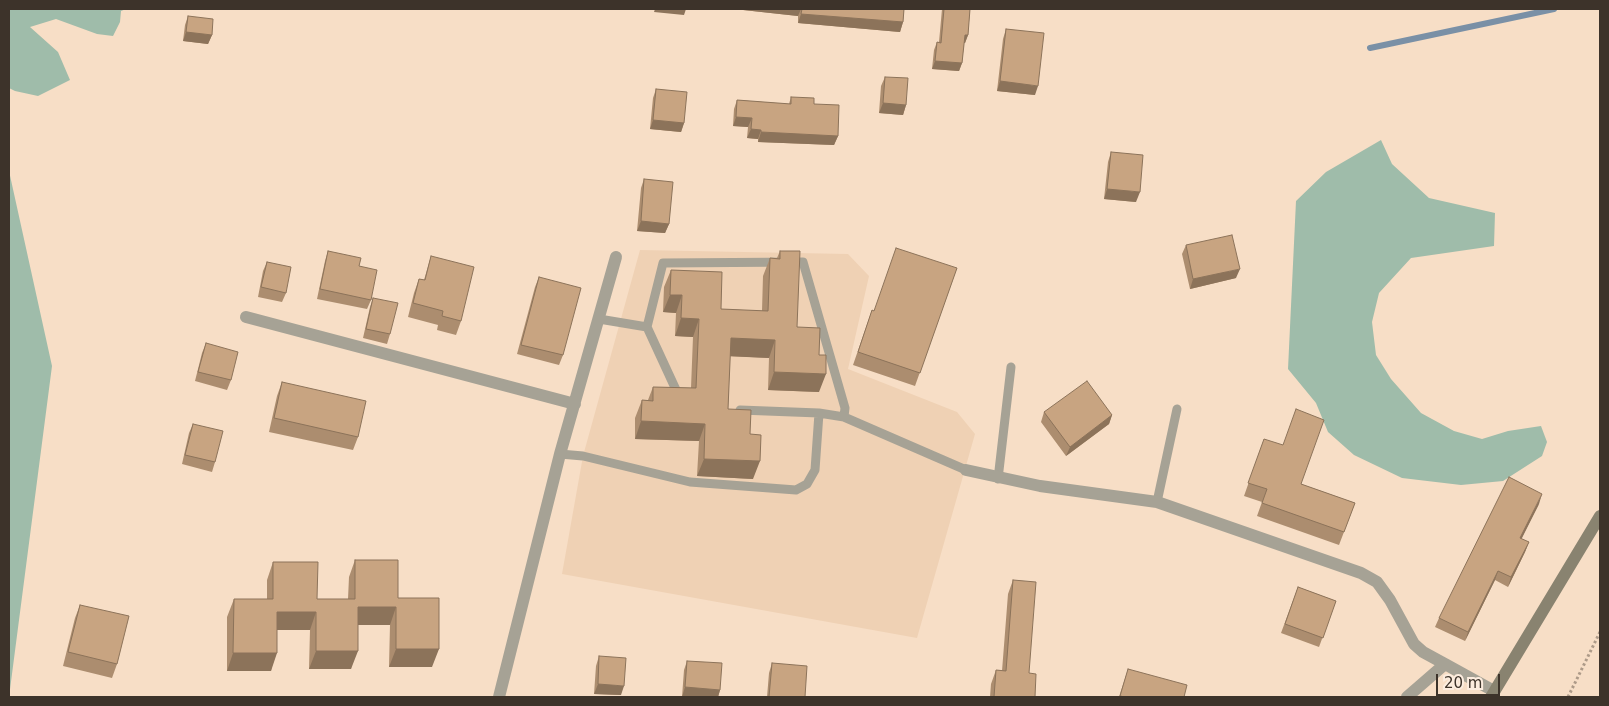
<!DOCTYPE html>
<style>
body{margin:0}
#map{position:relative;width:1609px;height:706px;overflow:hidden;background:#f7dec6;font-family:"DejaVu Sans",sans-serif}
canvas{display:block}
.frame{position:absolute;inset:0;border:10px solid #3d332a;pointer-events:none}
.scale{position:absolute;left:1436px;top:674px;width:64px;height:22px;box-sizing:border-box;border:2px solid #3d332a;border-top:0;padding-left:6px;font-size:15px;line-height:18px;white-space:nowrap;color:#3d332a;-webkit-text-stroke:4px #fceddf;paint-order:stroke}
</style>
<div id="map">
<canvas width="1609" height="706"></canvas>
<div class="frame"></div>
<div class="scale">20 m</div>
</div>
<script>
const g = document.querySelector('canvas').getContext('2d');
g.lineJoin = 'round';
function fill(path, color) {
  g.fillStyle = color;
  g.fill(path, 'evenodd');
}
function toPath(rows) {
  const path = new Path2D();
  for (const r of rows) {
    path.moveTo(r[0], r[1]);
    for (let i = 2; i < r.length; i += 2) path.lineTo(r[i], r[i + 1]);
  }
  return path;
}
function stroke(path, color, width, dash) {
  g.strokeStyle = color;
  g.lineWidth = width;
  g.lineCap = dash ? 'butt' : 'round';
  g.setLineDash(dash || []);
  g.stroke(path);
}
fill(toPath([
 [640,250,848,254,869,276,848,369,957,412,975,434,917,638,562,574,583,456]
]), '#efd1b4');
fill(toPath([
 [9,9,126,9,121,11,120,22,113,36,97,34,56,19,30,27,58,52,70,80,38,96,15,91,9,88],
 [1381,140,1392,164,1429,198,1495,213,1494,246,1411,258,1379,293,1372,322,1376,355,1391,379,1421,413,1454,431,1482,439,1508,431,1541,426,1547,442,1542,456,1503,481,1461,485,1402,478,1354,455,1328,432,1316,403,1288,369,1296,201,1326,172],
 [9,171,52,366,9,697]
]), '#9fbcaa');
stroke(toPath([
 [1370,48,1554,9]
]), '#7a90a6', 6);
stroke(toPath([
 [1568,697,1600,632]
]), '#ad9a88', 3, [2.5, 2.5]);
stroke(toPath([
 [599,319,647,327],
 [677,392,647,327,663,263,803,262,845,408,844,417],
 [740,410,819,413,844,417,966,470],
 [560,454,583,456,690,482,796,490,807,484,815,470,819,413],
 [998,479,1011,367],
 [1157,502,1177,409]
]), '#a6a295', 9);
stroke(toPath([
 [246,317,575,404],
 [966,470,1040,486,1157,502,1361,573,1377,582,1390,600,1414,644,1423,652,1445,664],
 [499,697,560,454,616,257],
 [1407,697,1445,664,1494,691]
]), '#a6a295', 12);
stroke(toPath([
 [1491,697,1600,516]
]), '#898370', 12);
fill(toPath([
 [734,9,904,9,903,22,900,32,798,23,798,16],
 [942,9,970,9,968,35,965,43,964,43,962,63,959,71,932,69,934,50,937,42,939,42],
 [188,16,212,35,208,44,183,41,185,25],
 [1006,29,1035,95,997,91,1003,39],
 [885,77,906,105,903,115,879,113,881,86],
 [656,89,684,123,681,132,650,129,653,98],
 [791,97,814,104,838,136,834,145,758,142,758,139,747,138,748,127,733,126,734,109,737,100,789,104],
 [1111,152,1136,202,1104,199,1108,162],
 [644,179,669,224,665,233,637,231,641,188],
 [1186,245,1236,278,1190,289,1182,254],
 [328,251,359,266,371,300,367,309,317,299,325,261],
 [780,251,797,327,819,355,819,392,768,390,769,358,730,356,728,409,750,434,753,479,697,476,699,441,635,439,635,418,642,400,648,400,653,387,691,388,693,337,675,336,676,313,663,312,664,287,671,270,721,309,762,311,763,276,770,258,777,258],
 [431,256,461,321,456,335,437,330,438,325,408,317,414,293,419,279,424,280],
 [267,262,286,293,282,302,258,297,263,271],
 [957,268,915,386,853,365,872,310,874,311],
 [539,277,563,355,559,365,517,354,535,287],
 [373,298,390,334,387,344,363,338,370,307],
 [206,343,231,380,227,390,195,381,202,353],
 [282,382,358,437,353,450,269,432,277,396],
 [1044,412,1112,415,1109,424,1066,456,1041,422],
 [193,424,215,462,212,472,182,464,189,433],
 [1264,439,1301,484,1355,503,1339,545,1257,516,1262,502,1244,496],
 [1539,504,1521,539,1529,542,1525,552,1508,587,1495,580,1465,641,1435,627,1439,618],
 [355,560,398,598,432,667,389,667,390,625,358,625,351,669,309,669,310,630,277,630,271,671,227,671,227,617,234,599,267,599,267,580,273,562,317,599,348,599,349,577],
 [1013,580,1029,673,1035,697,990,697,991,684,996,670,1002,671,1008,594],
 [1298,587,1336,601,1319,647,1281,633],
 [80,605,117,664,112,678,63,666,75,618],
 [599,656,621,695,594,694,596,666],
 [687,661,720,690,718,697,682,697,684,670],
 [772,663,805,697,767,697,769,673],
 [1128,669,1184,697,1119,697]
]), '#ac8d6f');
fill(toPath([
 [655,9,686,9,684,15,654,12],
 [734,9,801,9,798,16],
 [801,14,903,22,900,32,798,23],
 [186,32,212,35,208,44,183,41],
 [965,35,968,35,965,43,962,43],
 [935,61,962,63,959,71,932,69],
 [1000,81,1038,86,1035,95,997,91],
 [883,103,906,105,903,115,879,113],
 [736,117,752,118,748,127,733,126],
 [653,120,684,123,681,132,650,129],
 [751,129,761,130,758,139,747,138],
 [761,132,838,136,834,145,758,142],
 [1107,189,1140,192,1136,202,1104,199],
 [641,221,669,224,665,233,637,231],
 [1240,269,1236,278,1190,289,1193,279],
 [670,295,682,295,676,313,663,312],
 [681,318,699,319,693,337,675,336],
 [731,338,775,340,769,358,724,356],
 [774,372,826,374,819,392,768,390],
 [1112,415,1109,424,1066,456,1070,447],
 [641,421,705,424,699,441,635,439],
 [704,459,760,461,753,479,697,476],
 [1542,494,1539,504,1517,548,1520,538],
 [1529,542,1525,552,1508,587,1511,577],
 [1498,571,1495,580,1465,641,1468,632],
 [358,607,396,607,390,625,351,625],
 [277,612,316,612,310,630,271,630],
 [396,649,439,649,432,667,389,667],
 [316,651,358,651,351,669,309,669],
 [233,653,277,653,271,671,227,671],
 [598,684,624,686,621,695,594,694],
 [685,687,720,690,718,697,682,697]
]), '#8c735a');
const building = toPath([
 [802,9,904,9,903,22,801,14,802,9],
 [944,9,970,9,968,35,965,35,962,63,935,61,937,42,941,43,944,9],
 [188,16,213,19,212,35,186,32,188,16],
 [1006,29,1044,33,1038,86,1000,81,1006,29],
 [885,77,908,78,906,105,883,103,885,77],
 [656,89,687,92,684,123,653,120,656,89],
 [791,97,814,98,814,104,839,105,838,136,761,132,761,130,751,129,752,118,736,117,737,100,791,104,791,97],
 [1111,152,1143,155,1140,192,1107,189,1111,152],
 [644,179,673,182,669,224,641,221,644,179],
 [1232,235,1240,269,1193,279,1186,245,1232,235],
 [896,248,957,268,920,373,858,352,872,310,874,311,896,248],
 [328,251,361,258,359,266,377,270,371,300,320,289,328,251],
 [780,251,800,251,797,327,820,328,819,355,826,355,826,374,774,372,775,340,731,338,728,409,751,410,750,434,761,435,760,461,704,459,705,424,641,421,642,400,653,401,653,387,696,388,699,319,681,318,682,295,670,295,671,270,722,272,721,309,768,311,770,258,780,259,780,251],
 [431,256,474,267,461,321,442,316,443,311,413,303,419,279,425,280,431,256],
 [267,262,291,267,286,293,261,287,267,262],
 [539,277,581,288,563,355,521,345,539,277],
 [373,298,398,303,390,334,366,329,373,298],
 [206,343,238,352,231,380,198,372,206,343],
 [1087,381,1112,415,1070,447,1044,412,1087,381],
 [282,382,366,401,358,437,274,418,282,382],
 [1296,409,1324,420,1301,484,1355,503,1344,532,1262,503,1267,489,1248,483,1264,439,1283,445,1296,409],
 [193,424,223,431,215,462,185,455,193,424],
 [1509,477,1542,494,1520,538,1529,542,1511,577,1498,571,1468,632,1439,618,1509,477],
 [355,560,398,560,398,598,439,598,439,649,396,649,396,607,358,607,358,651,316,651,316,612,277,612,277,653,233,653,234,599,273,599,273,562,318,562,317,599,355,599,355,560],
 [1013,580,1036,582,1029,673,1036,674,1035,697,994,697,996,670,1006,671,1013,580],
 [1298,587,1336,601,1323,638,1285,624,1298,587],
 [80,605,129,616,117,664,68,652,80,605],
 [599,656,626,658,624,686,598,684,599,656],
 [687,661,722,663,720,690,685,687,687,661],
 [772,663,807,666,805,697,769,697,772,663],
 [1128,669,1187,685,1184,697,1125,697,1120,696,1128,669]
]);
fill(building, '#c8a481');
stroke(building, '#8c735a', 1);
</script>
